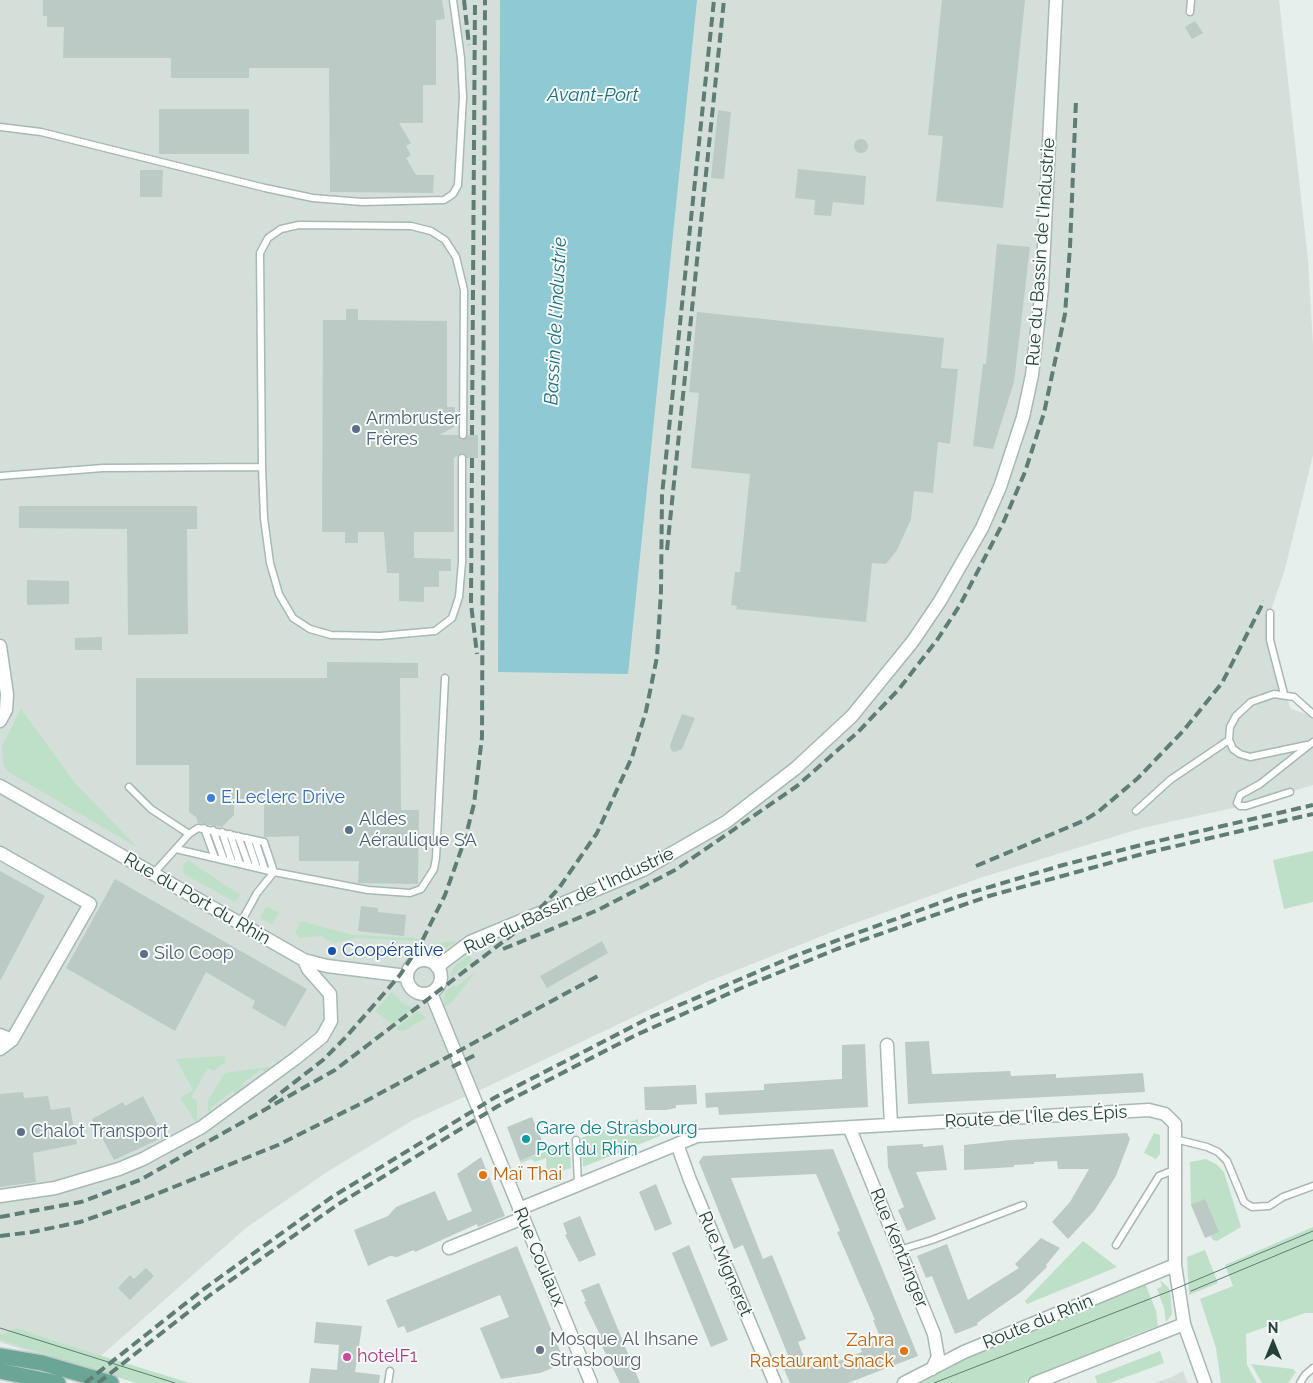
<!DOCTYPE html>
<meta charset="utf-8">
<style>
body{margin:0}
#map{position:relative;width:1313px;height:1383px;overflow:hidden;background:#e6efeb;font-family:Raleway,sans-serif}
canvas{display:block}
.north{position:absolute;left:1248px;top:1318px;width:50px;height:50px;-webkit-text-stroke:4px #f7fbf9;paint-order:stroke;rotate:0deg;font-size:14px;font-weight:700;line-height:20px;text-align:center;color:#24423a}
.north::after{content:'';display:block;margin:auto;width:18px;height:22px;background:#24423a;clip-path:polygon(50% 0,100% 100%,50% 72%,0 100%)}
</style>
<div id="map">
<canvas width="1313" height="1383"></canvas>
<div class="north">N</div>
</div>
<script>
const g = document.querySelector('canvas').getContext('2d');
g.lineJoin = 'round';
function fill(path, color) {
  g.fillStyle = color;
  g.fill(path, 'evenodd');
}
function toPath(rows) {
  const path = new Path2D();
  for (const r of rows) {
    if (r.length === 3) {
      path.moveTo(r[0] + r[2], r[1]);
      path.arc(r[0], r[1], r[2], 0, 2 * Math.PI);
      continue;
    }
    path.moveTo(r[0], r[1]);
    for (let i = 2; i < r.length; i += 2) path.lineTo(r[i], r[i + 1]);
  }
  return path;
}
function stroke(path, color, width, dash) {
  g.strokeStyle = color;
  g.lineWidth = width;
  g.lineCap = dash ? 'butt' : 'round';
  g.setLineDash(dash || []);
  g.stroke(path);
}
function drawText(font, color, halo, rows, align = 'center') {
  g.font = font + ' Raleway,sans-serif';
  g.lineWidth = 4;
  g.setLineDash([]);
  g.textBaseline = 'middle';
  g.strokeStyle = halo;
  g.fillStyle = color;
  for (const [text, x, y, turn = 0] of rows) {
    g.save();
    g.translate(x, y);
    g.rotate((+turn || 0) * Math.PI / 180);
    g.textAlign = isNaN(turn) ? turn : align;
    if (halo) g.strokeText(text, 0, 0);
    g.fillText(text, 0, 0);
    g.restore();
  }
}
fill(toPath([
 [0,0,1279,0,1308,260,1313,345,1313,455,1285,569,1266,625,1269,654,1291,709,1313,716,1313,785,1251,804,1142,828,983,877,847,926,707,982,491,1085,413,1120,327,1172,246,1228,85,1370,0,1342],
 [1183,1371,1188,1383,1154,1383,1172,1377]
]), '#d4dfda');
fill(toPath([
 [21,709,75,783,138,848,7,771,3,764,2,746],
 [1313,851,1313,902,1284,909,1273,860],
 [188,860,240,895,235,902,184,874,183,866],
 [266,907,279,912,272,924,260,918],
 [301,921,353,935,419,938,419,941,356,938,334,943,321,936,300,938,295,933],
 [450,941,457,942,440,950,419,951,421,947],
 [469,954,472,961,450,978,453,968],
 [476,971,453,1001,443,1008,445,992,454,985,456,987],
 [392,992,401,1002,413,1008,393,1025,375,1011],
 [418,1011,426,1018,403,1031,398,1030,396,1028],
 [225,1056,226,1063,219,1066,214,1071,208,1068,191,1097,197,1101,197,1124,180,1098,193,1090,176,1059],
 [275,1066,266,1074,262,1069,242,1084,246,1089,237,1096,233,1091,210,1108,213,1113,208,1116,208,1100,225,1073],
 [638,1119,638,1123,659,1123,660,1136,583,1167,581,1138],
 [1154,1133,1160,1135,1160,1154,1156,1159,1144,1153],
 [570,1142,571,1168,562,1171,563,1175,547,1182,546,1158,535,1162,531,1159,521,1163,520,1161],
 [1206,1159,1216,1164,1224,1172,1241,1227,1217,1241,1213,1240,1191,1205,1190,1162],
 [1313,1227,1313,1313,1305,1313,1246,1334,1247,1365,1257,1383,1221,1383,1216,1348,1200,1299,1233,1286,1225,1265],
 [1083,1241,1117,1267,1027,1304,1025,1301],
 [1205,1250,1218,1283,1189,1295,1187,1257],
 [1160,1280,1169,1288,1171,1298,1172,1314,1166,1322,1164,1308,1157,1289,1162,1286],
 [1145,1283,1156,1311,1158,1326,1126,1338,1085,1360,1024,1383,915,1383,964,1357],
 [17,1328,60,1343,190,1383,136,1383,0,1340,0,1335],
 [1160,1351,1164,1363,1110,1383,1097,1383,1095,1376],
 [1251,1364,1293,1369,1296,1372,1288,1383,1262,1383]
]), '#bfe0c8');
fill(toPath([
 [500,0,697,0,628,674,498,672]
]), '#8ec9d4');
fill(toPath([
 [43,0,442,0,445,19,436,20,436,85,423,85,423,123,399,123,411,143,406,146,411,155,406,158,416,175,434,175,433,193,330,192,329,68,249,68,249,78,171,78,171,58,63,58,64,27,47,27,47,16,43,16],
 [942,0,1025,0,1003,208,936,201,943,136,928,135],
 [1195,21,1203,33,1192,39,1185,27],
 [159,109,249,109,249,154,159,154],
 [718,110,731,112,724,179,711,178],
 [861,146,7],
 [798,169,866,176,864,205,833,202,831,216,814,215,815,200,795,198],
 [140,170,163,170,162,197,140,197],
 [997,244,1030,247,1014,382,993,449,973,446,983,364,986,364],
 [346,309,358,309,358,320,447,321,447,407,455,407,454,427,439,435,458,435,462,440,468,435,478,435,478,458,467,458,462,453,454,458,454,532,414,532,414,558,451,559,451,571,439,571,439,587,424,587,424,602,399,601,399,573,387,573,384,532,358,532,358,543,345,543,345,532,322,532,323,320,346,320],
 [697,312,944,338,941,368,958,369,950,444,938,442,933,493,914,491,911,519,897,550,886,564,872,563,866,622,736,609,737,606,731,605,735,572,740,572,750,474,691,468,699,393,689,392],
 [19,506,197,506,197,529,187,529,188,634,128,635,127,529,19,528],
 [27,580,69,581,69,604,27,605],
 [102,637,102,650,75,650,75,638],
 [327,662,418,663,418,678,400,678,401,810,419,810,418,884,358,883,359,861,299,861,299,836,264,837,264,799,234,799,234,815,222,827,198,823,196,817,189,812,189,765,136,765,136,678,327,678],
 [682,714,695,718,682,749,674,752,671,750,670,745],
 [0,871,45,896,0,981],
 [115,879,307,989,285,1027,252,1008,255,1001,206,972,175,1031,66,968],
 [361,906,378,908,378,912,406,915,404,936,358,931],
 [602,941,608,953,547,988,540,976],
 [929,1041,932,1074,1010,1071,1011,1076,1056,1074,1056,1078,1143,1073,1145,1092,908,1104,905,1042],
 [865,1044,868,1107,719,1115,718,1107,706,1108,705,1093,764,1090,764,1084,842,1079,842,1045],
 [696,1085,697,1104,676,1105,676,1108,666,1110,645,1110,644,1087],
 [23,1092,24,1098,48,1096,51,1110,70,1107,77,1144,33,1153,36,1182,0,1187,0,1094],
 [143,1096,164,1137,114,1160,92,1119,123,1102,125,1106],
 [532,1117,546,1150,520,1161,507,1127],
 [1127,1133,1130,1139,1116,1176,1094,1211,1068,1239,1052,1222,1070,1202,1089,1169,1058,1169,1057,1161,1034,1162,1034,1164,1014,1165,1014,1167,964,1170,964,1145,1011,1140],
 [923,1144,923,1147,943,1145,947,1170,916,1172,936,1219,907,1231,898,1210,904,1207,888,1167,887,1146],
 [833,1149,918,1356,848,1383,790,1383,784,1369,792,1365,779,1333,743,1245,734,1249,699,1162,703,1156],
 [816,1174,840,1231,837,1232,841,1241,875,1320,873,1320,881,1339,860,1347,862,1352,836,1362,834,1357,808,1367,798,1342,806,1339,772,1255,763,1259,731,1178],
 [481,1157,505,1216,478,1227,477,1224,415,1252,414,1250,397,1257,390,1256,368,1266,354,1230,388,1216,396,1207,435,1191,448,1221,472,1211,457,1174],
 [656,1184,672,1224,655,1231,639,1192],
 [1205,1199,1219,1232,1205,1238,1191,1205],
 [580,1216,596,1255,579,1262,565,1235,567,1234,563,1223],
 [1041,1238,1060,1248,1046,1265,1047,1267,1021,1292,977,1323,978,1325,955,1334,932,1276,926,1278,917,1256,947,1244,968,1300,1019,1268,1015,1264],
 [689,1245,728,1340,711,1347,672,1253],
 [517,1246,565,1363,540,1373,501,1379,480,1328,509,1317,500,1295,407,1333,404,1326,398,1328,386,1300],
 [146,1268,154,1276,130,1300,118,1288,130,1275,134,1279],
 [599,1283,615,1322,640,1383,620,1383,599,1340,602,1339,584,1302,586,1301,581,1290],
 [316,1322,362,1326,355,1372,380,1375,379,1383,309,1383,311,1368,337,1370,339,1345,314,1343]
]), '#bbcac4');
const service = toPath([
 [1190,12,1191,0],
 [0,127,41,132,265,188,313,198,362,202,444,200,453,194,458,185,463,97,461,58,453,0],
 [262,467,260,253,268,238,281,229,299,225,411,226,431,231,445,240,456,257,464,290,463,435],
 [0,476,103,468,262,467,264,518,270,563,279,594,293,618,310,629,331,635,380,636,435,631,452,618,459,597,462,562,462,458],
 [1270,613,1270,640,1284,694],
 [1307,745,1250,757,1240,754,1233,749,1229,740,1230,727,1236,716,1251,702,1274,694,1294,697,1313,714],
 [129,787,151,809,189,834],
 [1290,792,1246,806,1240,806,1237,803,1240,795,1260,784,1313,742],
 [1136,811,1170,780,1229,740],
 [204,828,215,858],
 [213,830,224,860],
 [222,832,232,862],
 [230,834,240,864],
 [238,836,249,866],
 [247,838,257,868],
 [255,840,265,870],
 [176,849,274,872,368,890,410,893,421,889,434,869,436,858,445,678],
 [153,874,189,834,198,828,264,842,274,872],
 [240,924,257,893,274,872],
 [1175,1139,1207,1147,1218,1152,1227,1161,1244,1202,1252,1207,1269,1206,1283,1197,1313,1186],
 [576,1140,578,1185],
 [1116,1245,1159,1176,1174,1170],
 [899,1250,932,1240,1023,1205],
 [388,1383,390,1371],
 [1300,1383,1305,1375,1313,1368]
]);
const minor = toPath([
 [0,646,7,694,6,710,0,721],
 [0,786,304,960,327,966,407,976],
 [0,853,90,904,12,1040,0,1049],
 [424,977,17],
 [437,967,470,942,643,870,726,822,796,768,852,716,913,641,940,601,982,528,1000,487,1023,417,1032,375,1042,288,1056,0],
 [431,993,591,1383],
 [0,1035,12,1040],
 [887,1045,891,1125],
 [850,1129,934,1334,938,1357,932,1369],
 [677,1144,690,1180,775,1383],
 [0,1196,55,1188,119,1169,143,1159,202,1127,296,1058,322,1037,331,1021,330,994,308,969,304,960],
 [519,1209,697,1136,1149,1110,1165,1114,1175,1124,1175,1265,1184,1324,1205,1383],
 [449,1248,523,1218],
 [904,1383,964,1352,1175,1265],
 [1035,1383,1184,1324]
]);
const primary = toPath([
 [0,1356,42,1363,111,1383],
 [0,1371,58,1383]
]);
stroke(service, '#a8b8b2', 9);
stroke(minor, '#a8b8b2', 15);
stroke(primary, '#c2cac8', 18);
stroke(service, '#fff', 6);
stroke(minor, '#fff', 12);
stroke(primary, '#6aa596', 15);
stroke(toPath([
 [1191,1291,1313,1240],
 [0,1328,175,1383],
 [934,1383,1170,1291,1313,1231]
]), '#5f7d75', 1);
stroke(toPath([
 [464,0,469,45],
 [472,435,475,0],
 [472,458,471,604,477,654],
 [667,550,724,0],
 [976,866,1083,821,1098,812,1138,778,1184,730,1222,683,1264,601],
 [503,949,598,910,675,870,797,786,858,732,899,689,937,640,960,605,1004,521,1025,472,1044,413,1065,314,1070,247,1076,100],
 [452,1067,475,1055],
 [269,1102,323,1060,346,1037,400,975,421,943,445,895,465,839,474,804,482,737,485,0],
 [0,1217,81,1202,140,1180,335,1070,525,925,559,888,597,833,632,757,646,711,657,657,661,591,662,495,714,0],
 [0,1236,32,1232,80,1222,134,1203,278,1145,364,1102,598,976],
 [85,1383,205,1288,332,1197,494,1098,649,1018,797,955,953,898,1063,865,1145,844,1313,805],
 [98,1383,210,1295,337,1205,498,1106,636,1035,748,985,837,949,989,896,1146,853,1313,814]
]), '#5f7d75', 4, [10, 5]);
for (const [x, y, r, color] of [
 [356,429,5,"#5c6f8a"],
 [211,798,5,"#3f7fe0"],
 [349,830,5,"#5c6f8a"],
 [332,951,5,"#1a4fb4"],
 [144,954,5,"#5c6f8a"],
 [21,1132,5,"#5c6f8a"],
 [526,1139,5,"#0f9aa8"],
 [483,1175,5,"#e8710a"],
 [540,1350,5,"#6b7280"],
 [904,1351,5,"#e8710a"],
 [347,1357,5,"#d1479c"]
]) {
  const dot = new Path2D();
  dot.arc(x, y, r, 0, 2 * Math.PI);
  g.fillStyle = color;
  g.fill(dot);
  stroke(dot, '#f7fbf9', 2);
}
drawText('18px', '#24423a', '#f7fbf9', [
 ["Rue du Bassin de l'Industrie",1041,252,-86],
 ["Rue du Port du Rhin",197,899,30],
 ["Rue du Bassin de l'Industrie",569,901,-25],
 ["Route de l'Île des Épis",1036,1117,-3],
 ["Rue Kentzinger",899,1248,68],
 ["Rue Coulaux",539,1257,67],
 ["Rue Migneret",725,1264,67],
 ["Route du Rhin",1038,1322,-22]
]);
drawText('18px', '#4e5e75', '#f7fbf9', [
 ["Armbruster",366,419],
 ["Frères",366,440],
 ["Aldes",359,820],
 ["Aéraulique SA",359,841],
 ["Silo Coop",154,954],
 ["Chalot Transport",31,1132]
], 'left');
drawText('18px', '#366cbe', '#f7fbf9', [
 ["E.Leclerc Drive",221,798]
], 'left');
drawText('18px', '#164399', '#f7fbf9', [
 ["Coopérative",342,951]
], 'left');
drawText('18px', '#0d838f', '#f7fbf9', [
 ["Gare de Strasbourg",536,1129],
 ["Port du Rhin",536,1150]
], 'left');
drawText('18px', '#c56008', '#f7fbf9', [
 ["Maï Thai",493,1175],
 ["Zahra",894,1341,"right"],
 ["Rastaurant Snack",894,1362,"right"]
], 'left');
drawText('18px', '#5b616d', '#f7fbf9', [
 ["Mosque Al Ihsane",550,1340],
 ["Strasbourg",550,1361]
], 'left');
drawText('18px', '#b23c85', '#f7fbf9', [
 ["hotelF1",357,1357]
], 'left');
drawText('italic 19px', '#1c6f80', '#f7fbf9', [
 ["Avant-Port",593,95],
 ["Bassin de l'Industrie",556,321,-87]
]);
</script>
